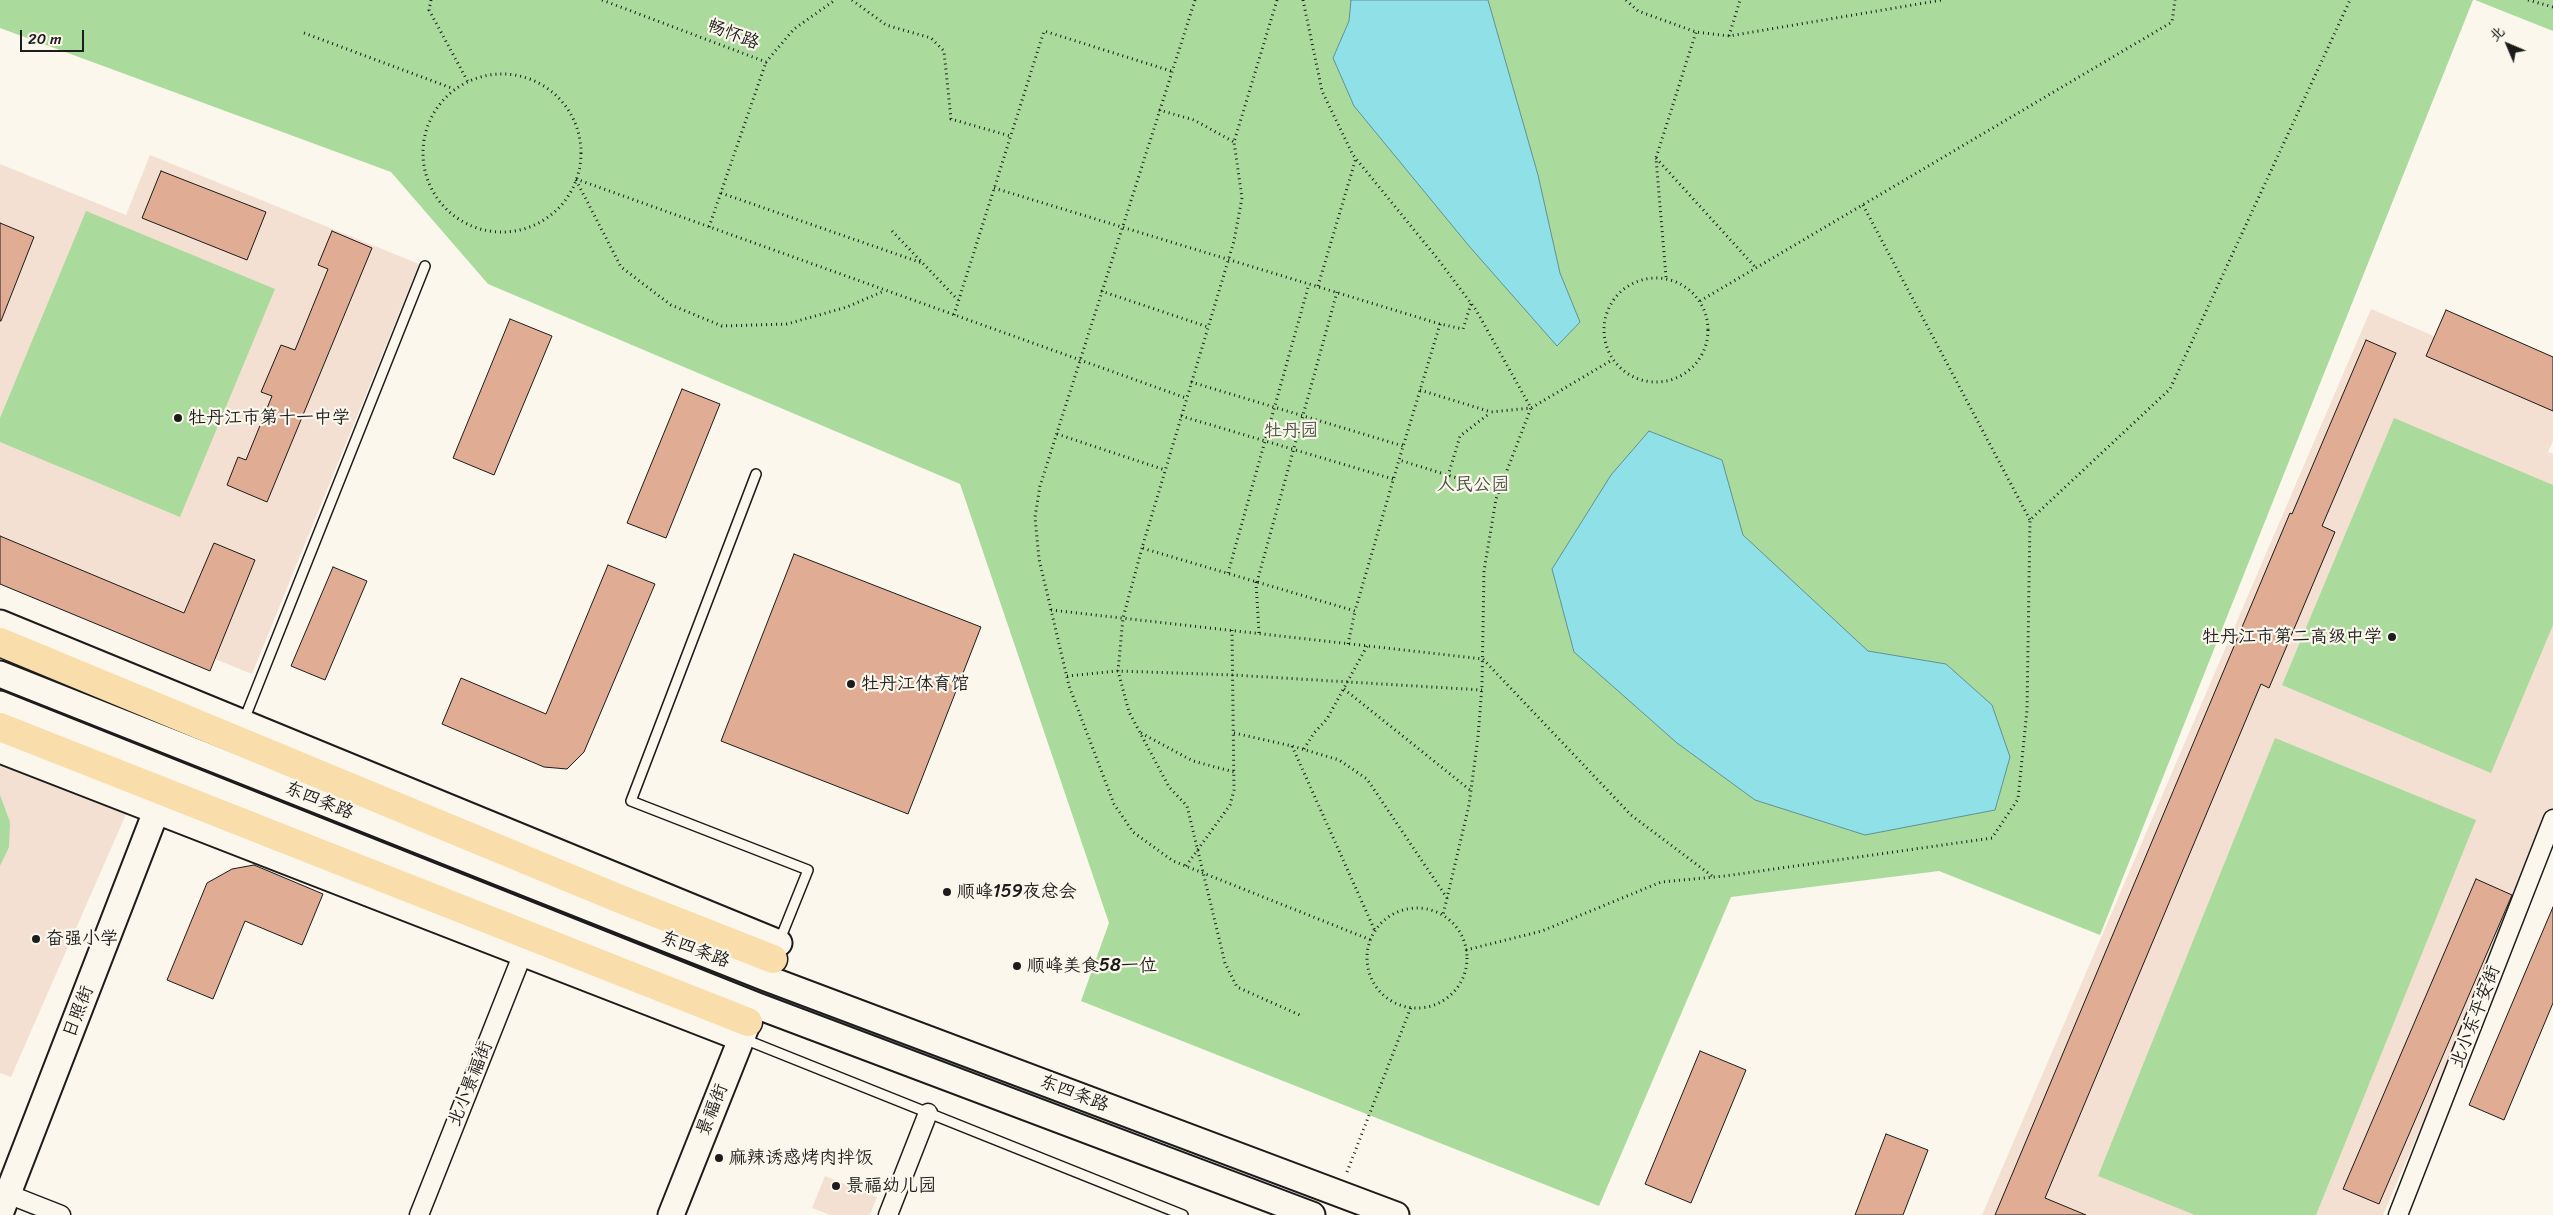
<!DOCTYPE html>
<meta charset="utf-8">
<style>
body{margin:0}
#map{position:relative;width:2553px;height:1215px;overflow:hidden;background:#fbf7ec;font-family:Sriracha,"LXGW WenKai TC",sans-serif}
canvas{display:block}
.north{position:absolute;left:2483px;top:20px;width:50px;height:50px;-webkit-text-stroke:4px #fbf7ec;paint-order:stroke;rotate:315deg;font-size:14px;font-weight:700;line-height:20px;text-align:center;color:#1c1c1c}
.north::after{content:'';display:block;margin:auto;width:18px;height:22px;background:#1c1c1c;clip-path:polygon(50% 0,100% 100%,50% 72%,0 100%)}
.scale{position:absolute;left:20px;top:30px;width:64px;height:22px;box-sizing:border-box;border:2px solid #1c1c1c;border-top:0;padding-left:6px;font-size:15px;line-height:18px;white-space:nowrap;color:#1c1c1c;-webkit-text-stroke:4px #fbf7ec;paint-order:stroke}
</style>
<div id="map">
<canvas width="2553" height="1215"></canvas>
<div class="north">北</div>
<div class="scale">20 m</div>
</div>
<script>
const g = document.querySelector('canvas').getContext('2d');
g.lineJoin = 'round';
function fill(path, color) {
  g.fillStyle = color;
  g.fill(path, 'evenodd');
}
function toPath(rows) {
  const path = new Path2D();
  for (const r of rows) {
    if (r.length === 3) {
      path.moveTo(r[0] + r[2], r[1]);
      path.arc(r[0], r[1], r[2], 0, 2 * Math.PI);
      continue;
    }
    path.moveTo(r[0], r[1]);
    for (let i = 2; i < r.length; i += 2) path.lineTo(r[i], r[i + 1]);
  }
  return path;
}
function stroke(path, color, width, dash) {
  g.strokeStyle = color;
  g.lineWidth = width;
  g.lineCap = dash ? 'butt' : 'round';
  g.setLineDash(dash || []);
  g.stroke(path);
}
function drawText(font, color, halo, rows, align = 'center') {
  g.font = font + ' Sriracha,"LXGW WenKai TC",sans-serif';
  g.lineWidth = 4.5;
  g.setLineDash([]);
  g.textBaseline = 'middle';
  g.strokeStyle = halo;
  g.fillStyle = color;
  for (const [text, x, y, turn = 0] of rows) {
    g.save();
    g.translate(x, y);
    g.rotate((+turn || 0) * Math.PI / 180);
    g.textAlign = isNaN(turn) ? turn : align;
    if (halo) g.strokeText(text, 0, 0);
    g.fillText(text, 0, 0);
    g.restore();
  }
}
fill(toPath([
 [150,155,419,264,252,674,0,572,0,164,126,215],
 [2371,309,2436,337,2553,358,2553,441,2548,452,2553,454,2553,819,2383,1215,1982,1215],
 [0,758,130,805,11,1077,0,1073],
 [825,1176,877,1197,870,1215,830,1215,812,1208]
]), '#f3e0d2');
fill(toPath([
 [0,0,2473,0,2100,935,1939,871,1731,897,1599,1206,1081,1001,1109,923,960,484,488,284,391,172,0,28],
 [2475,0,2553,0,2553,31],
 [86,211,275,289,180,517,0,442,0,418],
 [2394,418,2553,485,2553,625,2491,773,2282,685],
 [2275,738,2476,820,2316,1215,2195,1215,2098,1176],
 [0,795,10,822,9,847,0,866]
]), '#aadb9c');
const water = toPath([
 [1351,0,1488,0,1538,175,1560,273,1580,322,1557,346,1469,246,1354,106,1333,58,1349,21,1351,0],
 [1649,431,1722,460,1743,535,1868,651,1946,664,1992,705,2010,757,1995,810,1865,835,1755,800,1677,743,1574,652,1552,569,1611,475,1649,431]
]);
fill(water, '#8fe0e7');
stroke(water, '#619296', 1);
const building = toPath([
 [161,171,266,212,247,260,142,218,161,171],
 [0,223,34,237,1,321,0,321,0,223],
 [332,231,372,248,267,502,227,485,238,457,246,460,272,396,261,392,281,345,295,350,328,269,318,265,332,231],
 [2446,310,2553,357,2553,411,2426,356,2446,310],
 [510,319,552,336,494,475,453,458,510,319],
 [2366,340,2396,353,2322,526,2335,532,2269,688,2261,684,2045,1198,2086,1215,1995,1215,2290,513,2292,514,2366,340],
 [682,389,720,404,666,538,627,523,682,389],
 [0,536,184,613,214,543,255,560,210,671,0,584,0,536],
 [794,554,981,627,908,814,721,741,794,554],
 [608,565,655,584,584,752,567,769,544,767,442,724,461,678,546,714,608,565],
 [333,567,367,581,325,680,291,666,333,567],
 [254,865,323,894,302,945,245,921,213,999,167,980,207,883,232,869,254,865],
 [2476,879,2512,895,2379,1204,2343,1189,2476,879],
 [2553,907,2553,1003,2504,1120,2469,1105,2553,907],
 [1700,1051,1746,1070,1691,1203,1645,1184,1700,1051],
 [1886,1134,1928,1150,1903,1215,1855,1215,1886,1134]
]);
fill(building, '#e0ac94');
stroke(building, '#1c1c1c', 1);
const lane = toPath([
 [756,474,631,801,808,870,779,942],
 [244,720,425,266],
 [744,1039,1183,1215]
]);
const street = toPath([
 [0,1191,61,1215],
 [419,1215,523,953],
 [888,1215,928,1113],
 [2398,1215,2553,819]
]);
const secondary = toPath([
 [0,623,779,943],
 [0,674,766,978,1396,1215],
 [0,704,755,1005,1312,1215],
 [0,750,741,1038],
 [0,1214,157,809],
 [671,1215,748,1022]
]);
const highway = toPath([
 [0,642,620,899,773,959],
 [0,727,748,1022]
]);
stroke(lane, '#1c1c1c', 12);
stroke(street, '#1c1c1c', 21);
stroke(secondary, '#1c1c1c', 29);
stroke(highway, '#1c1c1c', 31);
stroke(toPath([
 [431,0,429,10,468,82],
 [602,0,766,62,794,29,835,0],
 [852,0,886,25,931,38,944,51,951,119,1010,136],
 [1195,0,1040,486,1035,517,1039,559,1069,686,1114,804,1133,832,1173,861,1371,940],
 [1277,0,1234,142,1242,198,1234,241,1142,548,1355,611,1399,460],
 [1303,0,1322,91,1353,155,1437,258,1476,310,1531,408,1496,499,1484,571,1482,686,1478,737,1469,805,1443,915],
 [1626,0,1638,11,1696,32,1729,36,1942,0],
 [2528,0,2553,7],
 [304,33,454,89],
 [1729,36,1740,0],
 [502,153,79],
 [1159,110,1194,120,1234,142],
 [1656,158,1756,268],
 [576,179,1186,398],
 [576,180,621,267,671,305,722,326,787,324,847,307,884,291],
 [994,188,1440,324,1463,329,1471,304],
 [721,193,922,263],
 [1863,205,2030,520],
 [709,227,766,62],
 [892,231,958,300],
 [1666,277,1656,158,1696,32],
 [1656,330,52],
 [1318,286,1356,158],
 [1101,291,1208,327],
 [1700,301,2172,22,2175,0],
 [954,315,1044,31,1171,71],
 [1440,324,1399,460,1499,491],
 [1191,382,1403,446],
 [1420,390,1491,412,1531,408,1612,360],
 [1181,416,1393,479],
 [1057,434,1165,470],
 [1448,476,1460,436,1490,413],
 [1142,548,1123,618,1118,671,1129,712,1169,787,1187,806,1225,963,1237,987,1302,1016],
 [1228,573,1309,284],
 [1256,582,1259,633],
 [1257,582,1337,292],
 [1051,610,1483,659,1631,815,1712,876],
 [1348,644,1355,611],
 [1067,676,1118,671,1233,675,1482,690],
 [1344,689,1470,790],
 [1141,733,1193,761,1234,772],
 [1234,733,1292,746,1339,760,1367,779,1447,898],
 [1292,746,1375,931],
 [1304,749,1314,733,1327,719,1367,646],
 [1186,866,1230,805,1234,790,1232,630],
 [1417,958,50],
 [1466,950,1542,931,1661,882,1725,876,1992,838,2018,799,2027,710,2030,520,2170,389,2350,0],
 [1347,1172,1411,1007]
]), '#1c1c1c', 3, [1, 4]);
stroke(lane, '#fbf7ec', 9);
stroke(street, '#fbf7ec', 18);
stroke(secondary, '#fbf7ec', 25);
stroke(highway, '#f9deab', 28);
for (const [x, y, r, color] of [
 [178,418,5,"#1c1c1c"],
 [2392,637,5,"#1c1c1c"],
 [851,684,5,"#1c1c1c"],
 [947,892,5,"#1c1c1c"],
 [36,939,5,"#1c1c1c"],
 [1017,966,5,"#1c1c1c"],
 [719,1158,5,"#1c1c1c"],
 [836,1186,5,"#1c1c1c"]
]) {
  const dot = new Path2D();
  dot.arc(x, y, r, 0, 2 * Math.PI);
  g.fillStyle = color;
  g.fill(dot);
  stroke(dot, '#fbf7ec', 2);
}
drawText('18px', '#1c1c1c', '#fbf7ec', [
 ["畅怀路",733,35,21],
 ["东四条路",319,801,22],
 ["东四条路",695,950,21],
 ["日照街",79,1012,-69],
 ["北小东平安街",2476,1017,-69],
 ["北小景福街",471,1084,-68],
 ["东四条路",1074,1094,21],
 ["景福街",713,1110,-68]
]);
drawText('18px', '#1c1c1c', '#fbf7ec', [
 ["牡丹江市第十一中学",188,418],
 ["牡丹江市第二高级中学",2382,637,"right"],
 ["牡丹江体育馆",861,684],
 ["顺峰159夜总会",957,892],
 ["奋强小学",46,939],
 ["顺峰美食58一位",1027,966],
 ["麻辣诱惑烤肉拌饭",729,1158],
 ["景福幼儿园",846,1186]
], 'left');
drawText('18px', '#475542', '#fbf7ec', [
 ["牡丹园",1291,431],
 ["人民公园",1473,485]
]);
</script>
